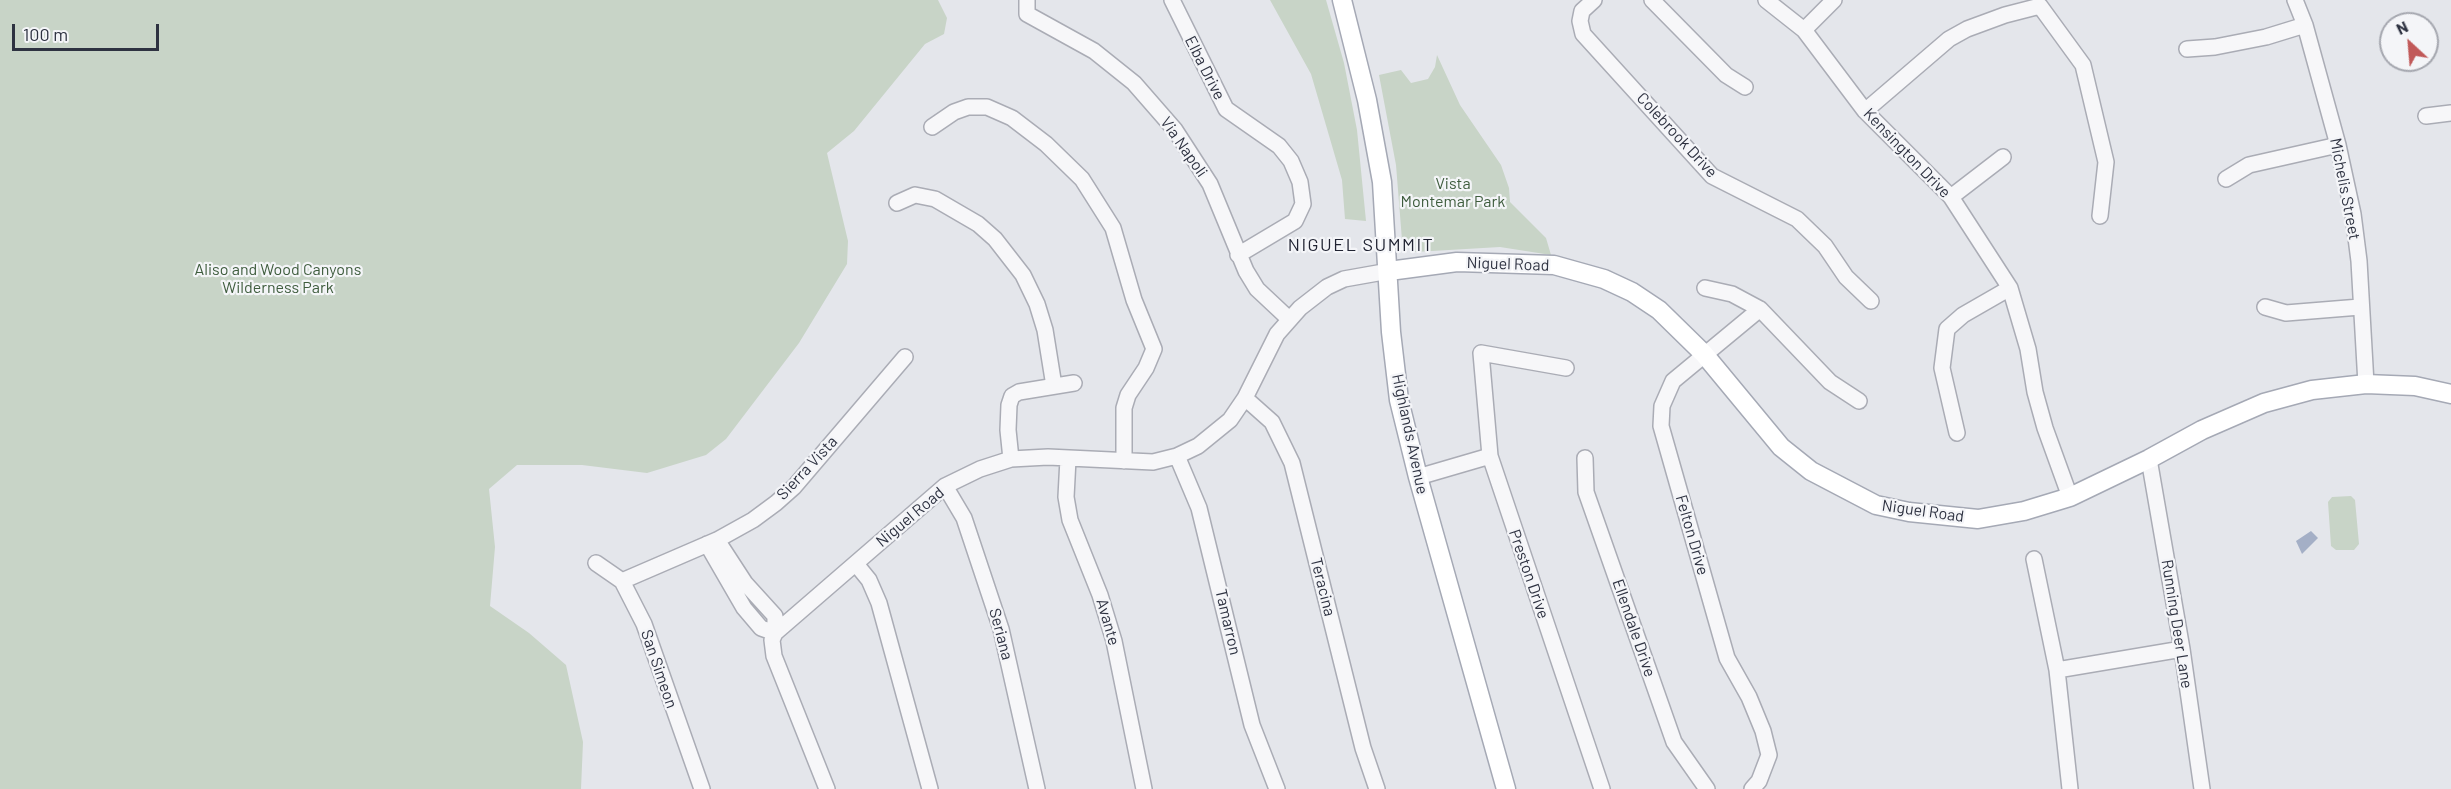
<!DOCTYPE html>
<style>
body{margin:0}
#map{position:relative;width:2451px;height:789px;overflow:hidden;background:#e4e6eb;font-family:Barlow,sans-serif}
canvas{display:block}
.north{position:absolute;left:2379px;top:12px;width:60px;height:60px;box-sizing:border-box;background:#f4f5f8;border:2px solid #a5a7af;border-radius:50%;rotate:334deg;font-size:16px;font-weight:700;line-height:24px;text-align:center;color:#2e3241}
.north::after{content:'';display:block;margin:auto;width:21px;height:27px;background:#c15959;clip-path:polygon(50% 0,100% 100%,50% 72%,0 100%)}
.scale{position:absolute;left:12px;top:24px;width:147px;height:27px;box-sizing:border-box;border:3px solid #2e3241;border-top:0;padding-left:8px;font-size:18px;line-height:21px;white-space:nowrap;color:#2e3241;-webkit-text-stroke:4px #f4f5f8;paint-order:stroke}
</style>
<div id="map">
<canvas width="2451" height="789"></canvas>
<div class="north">N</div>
<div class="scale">100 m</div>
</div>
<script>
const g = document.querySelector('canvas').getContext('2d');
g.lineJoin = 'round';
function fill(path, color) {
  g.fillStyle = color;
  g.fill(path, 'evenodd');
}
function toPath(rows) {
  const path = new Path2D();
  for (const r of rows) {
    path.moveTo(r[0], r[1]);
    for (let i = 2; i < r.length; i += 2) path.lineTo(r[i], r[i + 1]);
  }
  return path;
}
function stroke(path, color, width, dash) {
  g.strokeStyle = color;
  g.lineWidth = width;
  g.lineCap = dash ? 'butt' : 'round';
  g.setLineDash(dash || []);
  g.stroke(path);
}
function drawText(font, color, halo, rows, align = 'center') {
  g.font = font + ' Barlow,sans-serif';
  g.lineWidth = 4.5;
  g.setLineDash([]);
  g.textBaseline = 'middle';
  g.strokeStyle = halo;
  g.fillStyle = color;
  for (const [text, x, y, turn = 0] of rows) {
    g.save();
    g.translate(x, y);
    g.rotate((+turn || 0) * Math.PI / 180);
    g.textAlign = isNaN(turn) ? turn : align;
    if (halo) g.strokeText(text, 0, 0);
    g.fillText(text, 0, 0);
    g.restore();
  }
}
fill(toPath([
 [0,0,938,0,947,18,944,34,925,44,854,131,827,153,848,241,847,264,799,343,726,439,706,455,647,473,582,465,517,465,489,489,495,547,490,606,529,633,566,665,583,742,581,789,0,789],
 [1270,0,1326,0,1344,63,1357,130,1366,221,1345,219,1342,180,1311,74],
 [1437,55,1460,105,1501,165,1509,188,1510,202,1546,238,1551,255,1500,247,1415,252,1402,240,1396,165,1379,75,1401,70,1411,83,1428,79,1435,67],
 [2351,496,2355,500,2359,544,2354,550,2336,550,2331,546,2328,502,2332,497]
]), '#c8d4c7');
fill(toPath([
 [2311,531,2318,538,2302,554,2296,541]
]), '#a4afc6');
const minor = toPath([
 [1027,0,1027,14,1094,51,1134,83,1175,130,1210,184,1246,271,1257,289,1289,319],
 [1172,0,1226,109,1279,146,1291,161,1300,182,1303,204,1295,221,1238,255],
 [1594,0,1582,11,1580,21,1583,34,1712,176,1797,219,1825,246,1846,277,1871,301],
 [1652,0,1726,75,1745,87],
 [1766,0,1804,30,1865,111,1951,197,2010,288,2028,349,2035,392,2045,428,2070,497],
 [2295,0,2305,25,2338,145,2353,214,2359,261,2366,384],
 [1804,30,1834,0],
 [2187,49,2215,47,2266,37,2305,25],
 [1865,111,1949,39,1967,29,2005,15,2040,6,2083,65,2106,162,2100,216],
 [2426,116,2451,113],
 [932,127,954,112,968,107,987,107,1012,118,1046,144,1082,179,1113,228,1134,300,1154,349,1146,368,1128,395,1124,408,1124,461],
 [2226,179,2249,165,2338,145],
 [1951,197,2003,157],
 [897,203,915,195,935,199,978,224,995,239,1023,275,1037,304,1045,330,1054,386],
 [1705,288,1732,294,1760,309,1830,382,1859,401],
 [2265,307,2286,313,2360,307],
 [1566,368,1481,353,1490,456,1602,789],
 [1245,398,1272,422,1292,463,1363,748,1377,789],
 [1957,433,1942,368,1947,329,1963,315,2010,288],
 [1177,456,1199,508,1252,725,1277,789],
 [1585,458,1586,492,1674,742,1707,789],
 [1011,459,1008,430,1009,405,1012,396,1019,392,1074,383],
 [1068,459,1066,497,1070,520,1100,595,1114,641,1144,789],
 [2149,459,2182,649,2202,789],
 [1418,477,1490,456],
 [945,486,964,518,1001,629,1037,789],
 [717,540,745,583,775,616,775,633,772,640,774,656,827,789],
 [707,544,744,608,761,628,775,633],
 [2034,559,2057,670,2070,789],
 [596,563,622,581,644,624,702,789],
 [856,564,869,580,879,603,930,789],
 [622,581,717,540,753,520,776,503,794,487,905,357],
 [775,633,945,486,980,469,1011,459,1048,457,1153,462,1177,456,1198,446,1230,420,1245,398,1277,334,1300,308,1327,287,1344,279,1389,271],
 [2057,670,2182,649],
 [1752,789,1759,781,1769,755,1763,731,1749,697,1727,658,1661,426,1662,406,1673,381,1760,309]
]);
const major = toPath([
 [1342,0,1367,100,1382,182,1391,332,1399,400,1418,477,1506,789],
 [1389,271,1457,262,1554,265,1604,279,1632,292,1659,310,1704,354,1781,447,1811,471,1876,505,1909,512,1978,519,2024,511,2070,497,2149,459,2202,430,2264,403,2312,390,2366,384,2415,386,2451,394]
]);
stroke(minor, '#aaacb5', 18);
stroke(major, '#a5a9b5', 21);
stroke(minor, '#f7f7f9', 15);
stroke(major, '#fff', 18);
drawText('16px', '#2e3241', '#f4f5f8', [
 ["Elba Drive",1205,68,63],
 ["Colebrook Drive",1677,135,47],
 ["Via Napoli",1184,147,55],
 ["Kensington Drive",1907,153,46],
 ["Michelis Street",2345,189,79],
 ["Niguel Road",1508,264,2],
 ["Highlands Avenue",1410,434,78],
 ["Sierra Vista",807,468,-47],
 ["Niguel Road",1923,511,8],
 ["Niguel Road",910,517,-40],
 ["Felton Drive",1692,535,74],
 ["Preston Drive",1529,574,71],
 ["Teracina",1323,587,76],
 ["Avante",1108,622,74],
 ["Tamarron",1228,622,77],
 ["Running Deer Lane",2177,624,81],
 ["Ellendale Drive",1634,628,71],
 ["Seriana",1001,634,75],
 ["San Simeon",659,669,71]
]);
drawText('16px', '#3e5c3d', '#f4f5f8', [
 ["Vista",1453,184],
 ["Montemar Park",1453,202],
 ["Aliso and Wood Canyons",278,270],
 ["Wilderness Park",278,288]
]);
g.letterSpacing = '1.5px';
drawText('18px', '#202332', '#f4f5f8', [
 ["NIGUEL SUMMIT",1361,245]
]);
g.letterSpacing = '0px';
</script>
